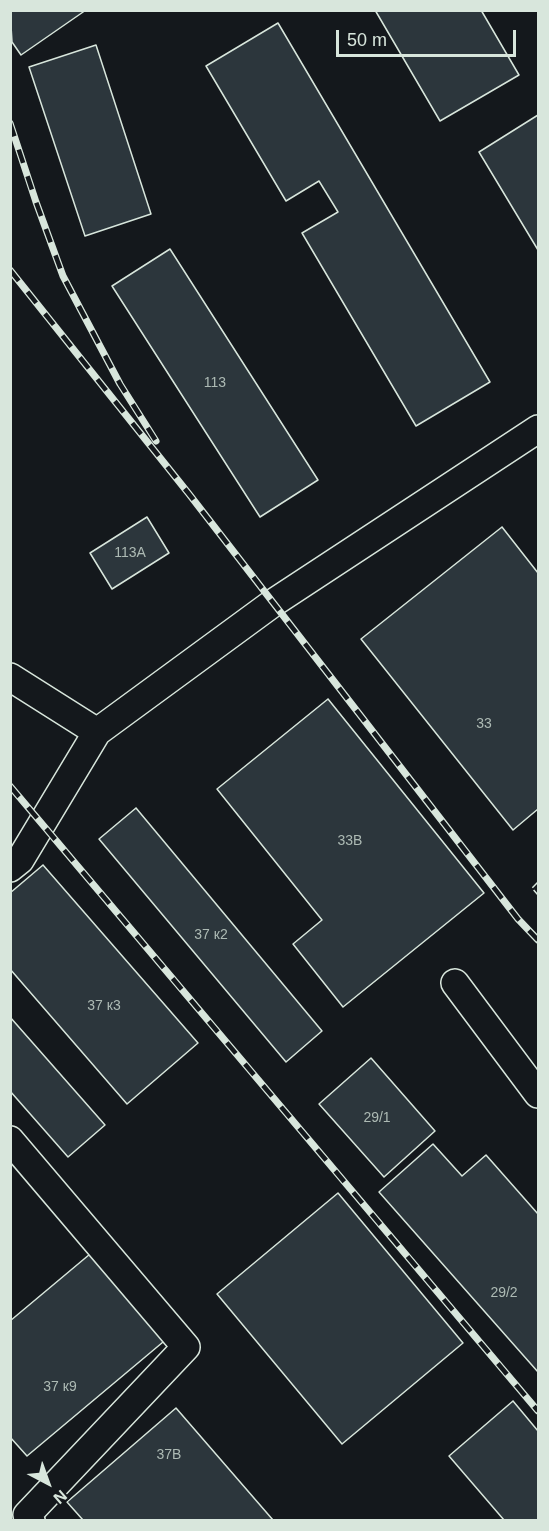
<!DOCTYPE html>
<meta charset="utf-8">
<style>
body{margin:0}
#map{position:relative;width:549px;height:1531px;overflow:hidden;background:#14181c;font-family:Arial,sans-serif}
canvas{display:block}
.frame{position:absolute;inset:0;border:12px solid #d8e6dc;pointer-events:none}
.north{position:absolute;left:18px;top:1453px;width:60px;height:60px;-webkit-text-stroke:4px #14181c;paint-order:stroke;rotate:139deg;font-size:16px;font-weight:700;line-height:24px;text-align:center;color:#d8e6dc}
.north::after{content:'';display:block;margin:auto;width:21px;height:27px;background:#d8e6dc;clip-path:polygon(50% 0,100% 100%,50% 72%,0 100%)}
.scale{position:absolute;left:336px;top:30px;width:180px;height:27px;box-sizing:border-box;border:3px solid #d8e6dc;border-top:0;padding-left:8px;font-size:18px;line-height:21px;white-space:nowrap;color:#d8e6dc;-webkit-text-stroke:4px #14181c;paint-order:stroke}
</style>
<div id="map">
<canvas width="549" height="1531"></canvas>
<div class="frame"></div>
<div class="north">N</div>
<div class="scale">50 m</div>
</div>
<script>
const g = document.querySelector('canvas').getContext('2d');
g.lineJoin = 'round';
function fill(path, color) {
  g.fillStyle = color;
  g.fill(path, 'evenodd');
}
function toPath(rows) {
  const path = new Path2D();
  for (const r of rows) {
    path.moveTo(r[0], r[1]);
    for (let i = 2; i < r.length; i += 2) path.lineTo(r[i], r[i + 1]);
  }
  return path;
}
function stroke(path, color, width, dash) {
  g.strokeStyle = color;
  g.lineWidth = width;
  g.lineCap = dash ? 'butt' : 'round';
  g.setLineDash(dash || []);
  g.stroke(path);
}
function drawText(font, color, halo, rows, align = 'center') {
  g.font = font + ' Arial,sans-serif';
  g.lineWidth = 4.5;
  g.setLineDash([]);
  g.textBaseline = 'middle';
  g.strokeStyle = halo;
  g.fillStyle = color;
  for (const [text, x, y, turn = 0] of rows) {
    g.save();
    g.translate(x, y);
    g.rotate((+turn || 0) * Math.PI / 180);
    g.textAlign = isNaN(turn) ? turn : align;
    if (halo) g.strokeText(text, 0, 0);
    g.fillText(text, 0, 0);
    g.restore();
  }
}
const building = toPath([
 [10,10,86,10,21,55,12,42,10,10],
 [375,10,481,10,519,75,440,121,375,10],
 [278,23,490,382,416,426,302,233,338,212,319,181,286,201,206,66,278,23],
 [96,45,151,214,85,236,29,67,96,45],
 [538,115,538,250,479,152,538,115],
 [170,249,318,480,260,517,112,286,170,249],
 [147,517,169,553,112,589,90,553,147,517],
 [502,527,538,573,538,809,513,830,361,639,502,527],
 [328,699,484,893,343,1007,293,944,322,920,217,789,328,699],
 [136,808,322,1031,286,1062,99,839,136,808],
 [43,865,198,1043,127,1104,10,969,10,893,43,865],
 [10,1017,105,1125,68,1157,10,1091,10,1017],
 [371,1058,435,1131,384,1177,319,1104,371,1058],
 [433,1144,462,1176,486,1155,538,1214,538,1372,379,1192,433,1144],
 [338,1193,463,1343,342,1444,217,1294,338,1193],
 [96,1249,169,1337,27,1456,10,1437,10,1321,96,1249],
 [513,1401,538,1431,538,1520,504,1520,449,1456,513,1401],
 [176,1408,273,1520,83,1520,67,1502,176,1408]
]);
fill(building, '#2c363c');
stroke(building, '#d8e6dc', 1.5);
const minor = toPath([
 [10,677,97,732],
 [10,868,20,860,97,732,273,603,538,429],
 [455,983,538,1094],
 [10,1140,186,1347,27,1515,31,1520]
]);
stroke(minor, '#d8e6dc', 30);
stroke(minor, '#14181c', 27);
const rail = toPath([
 [10,123,36,202,63,276,120,384,156,441],
 [10,270,189,494,518,919,538,940],
 [10,786,538,1411]
]);
stroke(rail, '#d8e6dc', 7);
stroke(rail, '#14181c', 4.5, [14]);
stroke(toPath([
 [538,882,532,888,538,895]
]), '#d8e6dc', 1.5, [8, 3]);
drawText('14px', '#adbab4', null, [
 ["113",215,383],
 ["113А",130,553],
 ["33",484,724],
 ["33В",350,841],
 ["37 к2",211,935],
 ["37 к3",104,1006],
 ["29/1",377,1118],
 ["29/2",504,1293],
 ["37 к9",60,1387],
 ["37В",169,1455]
]);
</script>
